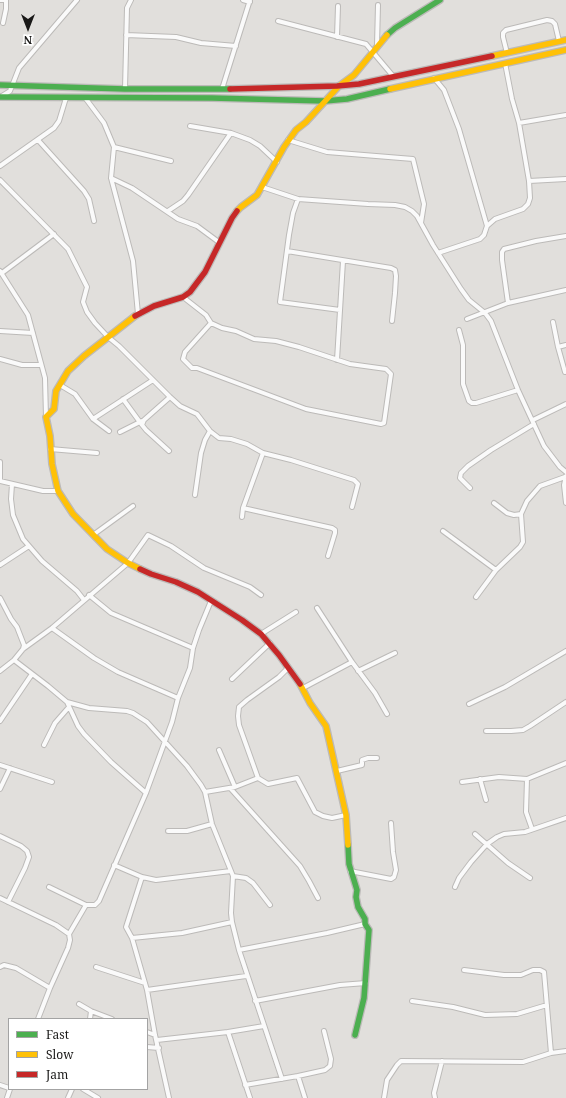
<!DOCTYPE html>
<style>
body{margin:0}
#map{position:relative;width:566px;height:1098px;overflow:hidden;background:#e1dfdc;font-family:"Noto Serif",serif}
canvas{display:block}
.legend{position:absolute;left:8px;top:1018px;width:140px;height:72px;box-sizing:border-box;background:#fff;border:1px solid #a3a3a3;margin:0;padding:5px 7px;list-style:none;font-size:12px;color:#1a1918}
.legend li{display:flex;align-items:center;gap:8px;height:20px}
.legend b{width:20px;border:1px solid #a3a3a3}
.north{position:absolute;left:8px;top:8px;width:40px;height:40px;-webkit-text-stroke:3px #fff;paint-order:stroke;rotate:180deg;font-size:11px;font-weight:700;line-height:16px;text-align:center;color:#1a1918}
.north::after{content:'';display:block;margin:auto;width:14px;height:18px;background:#1a1918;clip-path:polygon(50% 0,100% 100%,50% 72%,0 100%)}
</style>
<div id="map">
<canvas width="566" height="1098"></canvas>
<ul class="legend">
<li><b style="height:5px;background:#4caf50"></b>Fast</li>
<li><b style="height:5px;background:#ffc107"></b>Slow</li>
<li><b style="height:5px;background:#c62828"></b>Jam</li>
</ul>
<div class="north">N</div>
</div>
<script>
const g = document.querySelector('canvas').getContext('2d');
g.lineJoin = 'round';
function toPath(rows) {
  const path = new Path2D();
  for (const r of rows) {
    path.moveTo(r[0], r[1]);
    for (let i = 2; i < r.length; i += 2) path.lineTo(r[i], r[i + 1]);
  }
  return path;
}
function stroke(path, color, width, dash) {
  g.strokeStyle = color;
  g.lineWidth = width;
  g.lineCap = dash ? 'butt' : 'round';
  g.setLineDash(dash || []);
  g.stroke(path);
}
const street = toPath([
 [0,0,6,0],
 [243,0,250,2],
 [278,21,366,44,393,76],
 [3,23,6,9,6,0],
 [126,35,176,37,201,43,236,46],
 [337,37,338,6],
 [377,45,378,5],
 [507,53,503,37,503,33,506,30,547,20,552,21,555,24,559,41],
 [434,78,444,90,459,129,487,226],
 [125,89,127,8,131,0],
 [222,89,250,0],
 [2,96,10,91,19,68,77,0],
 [86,99,104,123,114,147,111,178,133,261,138,314],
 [519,123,566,115],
 [190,126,231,133,250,140,260,146,277,162],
 [38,140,84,191,89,199,94,221],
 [288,140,327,152,413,159,424,204,421,223],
 [114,147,171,161],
 [0,166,54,128,59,121,66,98],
 [111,178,132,188,178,219,197,226,220,243],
 [0,180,68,249,87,287,83,302,87,312,95,323,108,337,119,346,170,397,180,406,197,414,210,431,219,438,231,439,247,444,263,453,291,460,354,480,358,484,352,507],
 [529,181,566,179],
 [262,187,298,199,368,204,395,205,405,207,412,211,417,216,433,245,461,289,469,300,485,313,491,321,518,390,544,446,560,467,566,472],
 [298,199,293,213,289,235,280,302,340,310],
 [168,211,183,201,188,195,231,133],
 [287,251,391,268,395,270,396,276,395,293,392,321],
 [438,253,480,239,484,235,487,226,495,219,523,209,528,204,530,198,529,181,519,123,512,99,505,63],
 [0,271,28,315,45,378,46,417],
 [2,273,54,234],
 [183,297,206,315,211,323,222,328,236,331,254,339,276,341,299,347,350,364,386,369,391,374,384,423,381,424,306,409,197,368,192,368,183,359,185,352,211,323],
 [508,303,502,260,502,252,504,249,536,241,566,236],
 [467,319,508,303,566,290],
 [553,322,558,347,566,345],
 [459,330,463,345,463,384,469,401,472,403,476,403,518,390],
 [0,331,33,333],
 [558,347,565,372],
 [0,359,22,365,41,365],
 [337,360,343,261],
 [60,385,75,394,93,419,109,431],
 [123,399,142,425],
 [93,419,153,380],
 [533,420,566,404],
 [120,432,142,421],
 [50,449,97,453],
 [169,451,146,430,142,425,144,420,170,397],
 [0,462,0,480],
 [566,476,564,485,566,503],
 [0,481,43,491,58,491],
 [12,484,11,499,13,515,23,539,42,561,77,591,84,600],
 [470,488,460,478,461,473,468,466,491,450,534,424],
 [195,495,201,453,205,440,210,431],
 [494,503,507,513,514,515,521,514],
 [243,508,332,528,335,530,335,533,328,556],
 [242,517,243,508,263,453],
 [443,531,496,570],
 [93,535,133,506],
 [0,565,29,546],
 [89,595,111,613,193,648],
 [476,597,496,570,520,547,523,542,521,514,527,501,540,486,565,477],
 [0,598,11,619,17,627,24,645,23,649],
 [317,608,352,662,375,693,387,714],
 [52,628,94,658,118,672,178,698],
 [261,634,296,612],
 [14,660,48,686,67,702,89,708,127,711,133,713,147,722,187,766,201,785,205,792,212,824,233,876,231,913,232,922,239,950,282,1079],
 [288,668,279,677,247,700,239,707,238,716,239,725,258,778,268,784,297,778,315,812,323,816,332,818,346,815],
 [0,671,14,660,23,649,52,628,128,563,148,535,171,546,204,568,250,587,261,595],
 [358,671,395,653],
 [232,679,270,643],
 [303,688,352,662],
 [67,702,78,726,84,734,111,762,146,793],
 [469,704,505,687,566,651],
 [0,721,32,674],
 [486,731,511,731,523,730,530,726,566,702],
 [44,745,55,723,69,707],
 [219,750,235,787],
 [0,765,52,782],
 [337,771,362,765,362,760,368,758,377,758],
 [480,779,486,800],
 [527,779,526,812,532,829],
 [462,782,499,777,527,779,566,763],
 [230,788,300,866,309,881,318,898],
 [0,789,10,768],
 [205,792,235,787,258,778],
 [168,831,187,831,212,824],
 [475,834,508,863,530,878],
 [0,836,21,846,27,851,29,857,25,868,8,902],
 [114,865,142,877,156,880,231,871],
 [350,871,391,879,394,877,396,870,393,852,391,823],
 [233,876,246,878,253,883,270,905],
 [142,877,126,927,132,938,147,990,155,1035,169,1098],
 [49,887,86,905,95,905,99,901,146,793,172,722,178,698,190,668,193,648,199,630,211,601],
 [455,887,459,878,471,862,487,844,497,837,504,834,525,832,566,818],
 [0,898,56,925,69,934,70,940,68,948,50,988,38,1019],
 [69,934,86,905],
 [132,938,182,933,232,922],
 [239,950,327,933,365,924],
 [0,967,4,965,16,968,50,988],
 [96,967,145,983],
 [464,970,504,975,521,975,533,970,540,970,544,972,551,1053],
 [147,990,246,976],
 [255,1001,340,985,366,983],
 [412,1001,453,1007,485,1015,517,1014,547,1005],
 [79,1004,91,1011,112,1019],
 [90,1019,91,1011],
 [147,1032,155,1035],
 [228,1032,250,1098],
 [157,1040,228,1032,264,1026],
 [147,1047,159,1048],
 [298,1076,305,1098],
 [0,1085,9,1088],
 [245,1085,298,1076,325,1070,330,1066,331,1059,324,1031],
 [83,1089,98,1098],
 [7,1098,10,1089],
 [68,1098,72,1089],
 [384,1098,387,1080,397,1065,401,1061,523,1062,551,1053,566,1051],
 [435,1098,434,1093,442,1061]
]);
const fast = toPath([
 [387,35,395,28,440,0],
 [0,85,125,89,230,89],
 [0,97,212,98,325,101,347,99,390,89],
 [348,845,349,864,357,890,356,897,358,907,365,919,365,924,369,930,364,998,355,1035]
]);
const slow = toPath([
 [492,56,566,40],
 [390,89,566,50],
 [237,211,241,207,257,195,284,147,296,130,306,122,339,86,354,75,387,35],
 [135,316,84,356,68,371,56,391,54,409,46,417,50,436,52,464,58,491,73,514,107,549,128,563,140,569],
 [300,684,310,703,326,726,346,815,348,845]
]);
const jam = toPath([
 [230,89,337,86,359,84,492,56],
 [135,316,154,306,183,297,190,292,205,272,232,218,237,211],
 [140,569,151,574,176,582,198,592,242,620,261,634,279,655,300,684]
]);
stroke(street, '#bcbab8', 6);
stroke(fast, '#bcbab8', 8);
stroke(slow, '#bcbab8', 8);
stroke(jam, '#bcbab8', 8);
stroke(street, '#fafafa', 4);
stroke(fast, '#4caf50', 5.5);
stroke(slow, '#ffc107', 5.5);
stroke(jam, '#c62828', 5.5);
</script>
